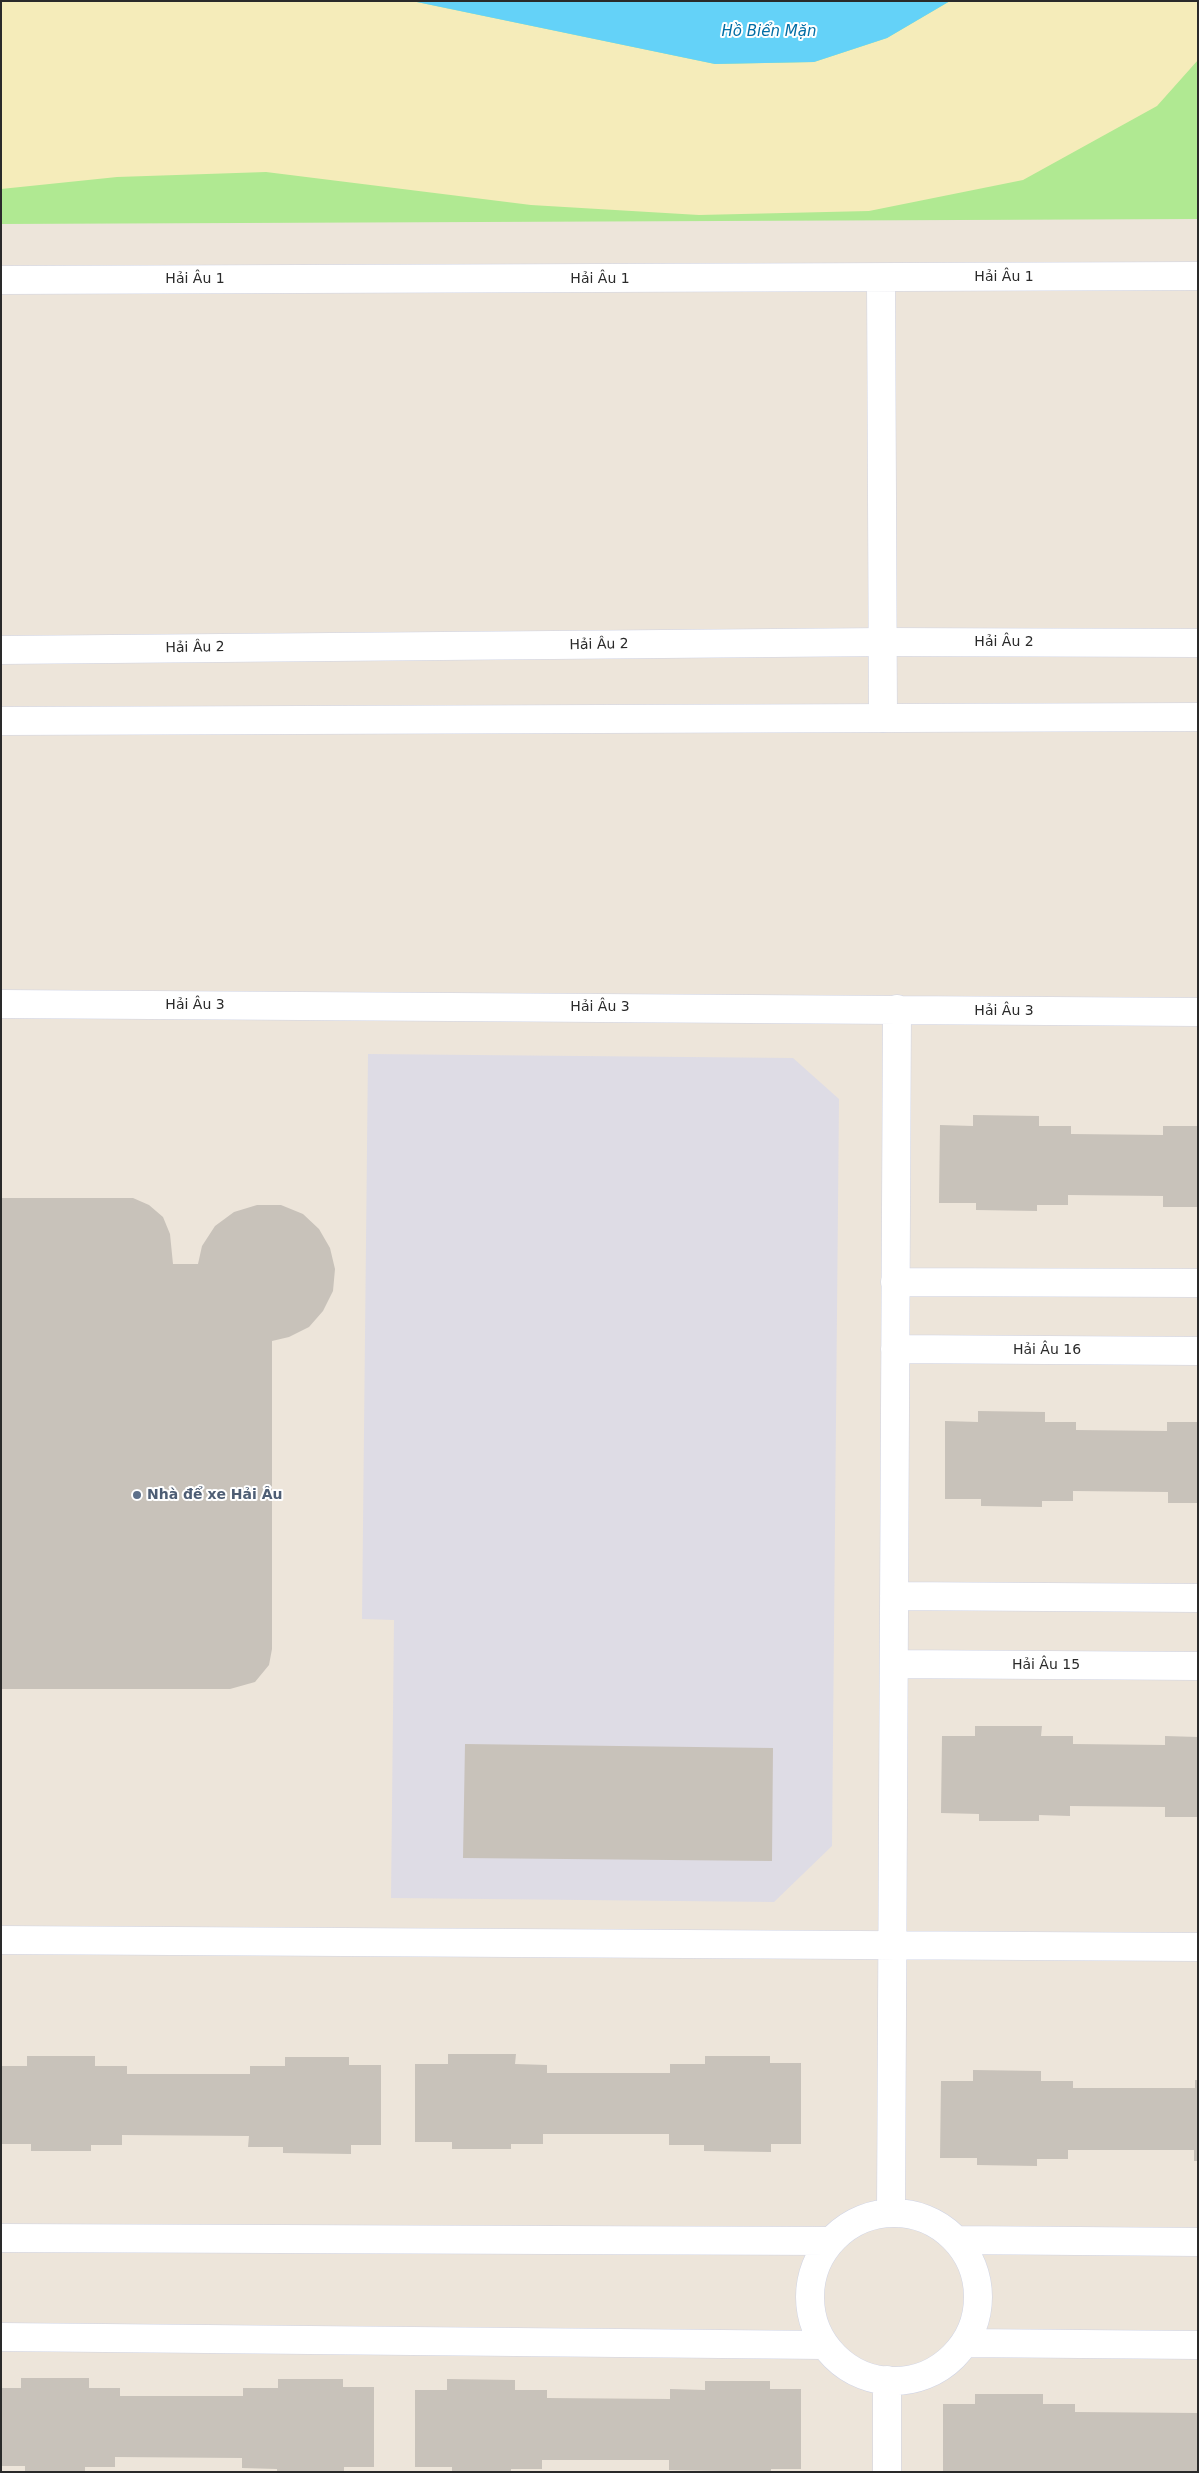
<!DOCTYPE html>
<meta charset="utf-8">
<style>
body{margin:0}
#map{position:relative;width:1199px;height:2473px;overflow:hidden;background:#ede5da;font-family:"DejaVu Sans",sans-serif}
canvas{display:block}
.frame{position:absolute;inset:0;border:2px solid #2a2a2a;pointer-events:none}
</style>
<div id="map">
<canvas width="1199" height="2473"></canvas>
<div class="frame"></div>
</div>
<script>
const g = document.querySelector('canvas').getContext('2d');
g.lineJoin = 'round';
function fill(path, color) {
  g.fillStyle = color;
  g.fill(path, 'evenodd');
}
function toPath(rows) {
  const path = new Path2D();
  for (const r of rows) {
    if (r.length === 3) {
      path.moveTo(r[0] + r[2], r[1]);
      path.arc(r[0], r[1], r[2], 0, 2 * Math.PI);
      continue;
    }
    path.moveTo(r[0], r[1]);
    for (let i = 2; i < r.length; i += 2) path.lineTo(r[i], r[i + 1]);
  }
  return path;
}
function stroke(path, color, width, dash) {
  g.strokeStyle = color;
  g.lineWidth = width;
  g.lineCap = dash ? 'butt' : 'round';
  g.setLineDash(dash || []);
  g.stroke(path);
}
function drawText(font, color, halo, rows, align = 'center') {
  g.font = font + ' "DejaVu Sans",sans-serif';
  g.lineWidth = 4;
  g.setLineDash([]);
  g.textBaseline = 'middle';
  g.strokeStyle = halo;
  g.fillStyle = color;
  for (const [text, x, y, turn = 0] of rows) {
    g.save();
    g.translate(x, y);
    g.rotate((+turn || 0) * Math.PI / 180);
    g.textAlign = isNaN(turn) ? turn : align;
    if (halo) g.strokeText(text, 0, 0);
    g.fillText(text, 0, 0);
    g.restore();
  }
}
fill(toPath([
 [368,1054,793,1058,839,1099,832,1846,774,1902,391,1898,394,1620,362,1619]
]), '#dedce5');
fill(toPath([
 [1,1,1198,1,1198,219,1,224]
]), '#b0e992');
fill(toPath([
 [1,1,412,1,715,64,814,62,887,38,950,1,1198,1,1198,60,1157,106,1023,180,869,211,699,215,531,205,266,172,117,177,1,189]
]), '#f5ecba');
fill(toPath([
 [412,1,950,1,887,38,814,62,715,64]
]), '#64d2f8');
fill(toPath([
 [973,1115,1039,1116,1039,1126,1071,1126,1071,1134,1163,1135,1163,1126,1198,1126,1198,1207,1163,1207,1163,1196,1068,1195,1068,1205,1037,1205,1037,1211,976,1210,976,1203,939,1203,940,1125,973,1126],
 [1,1198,133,1198,149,1205,163,1217,170,1234,173,1264,198,1264,202,1246,215,1226,234,1212,257,1205,281,1205,303,1214,319,1229,330,1248,335,1269,333,1291,323,1311,309,1327,289,1337,272,1341,272,1649,269,1665,255,1682,230,1689,1,1689],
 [978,1411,1045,1412,1045,1422,1076,1422,1076,1430,1167,1431,1167,1422,1198,1422,1198,1503,1168,1503,1168,1492,1073,1491,1073,1501,1042,1501,1042,1507,981,1506,981,1499,945,1499,945,1421,978,1422],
 [975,1726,1042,1726,1041,1736,1073,1736,1073,1744,1165,1745,1165,1736,1198,1737,1198,1817,1165,1817,1165,1807,1070,1806,1070,1816,1039,1815,1039,1821,979,1821,979,1814,941,1813,942,1736,975,1736],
 [465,1744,773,1748,772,1861,463,1858],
 [448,2054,516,2054,515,2064,547,2065,547,2073,670,2073,670,2064,705,2064,705,2056,770,2056,770,2063,801,2063,801,2144,771,2144,771,2152,704,2151,704,2145,669,2145,669,2134,543,2134,543,2144,511,2144,511,2149,452,2149,452,2142,415,2142,415,2064,448,2064],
 [27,2056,95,2056,95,2066,127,2066,127,2074,250,2074,250,2066,285,2066,285,2057,349,2057,349,2065,381,2065,381,2145,351,2145,351,2154,283,2153,283,2147,248,2147,249,2136,122,2135,122,2145,91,2145,91,2151,31,2151,31,2144,1,2144,1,2066,27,2066],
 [973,2070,1041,2071,1041,2081,1073,2081,1073,2088,1195,2088,1195,2080,1198,2080,1198,2161,1194,2161,1194,2150,1068,2150,1068,2159,1037,2159,1037,2166,977,2165,977,2158,940,2158,941,2081,973,2081],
 [21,2378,89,2378,89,2388,120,2388,120,2396,243,2396,243,2388,278,2388,278,2379,343,2379,343,2387,374,2387,374,2467,344,2467,344,2472,277,2472,277,2469,242,2468,242,2458,115,2457,115,2467,85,2467,85,2472,25,2472,25,2466,1,2466,1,2388,21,2388],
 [447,2379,515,2380,515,2390,547,2390,547,2398,670,2399,670,2389,705,2390,705,2381,770,2381,770,2389,801,2389,801,2469,771,2469,771,2472,669,2470,669,2460,542,2460,542,2469,511,2469,511,2472,452,2472,452,2467,415,2467,415,2390,447,2390],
 [975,2394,1043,2394,1043,2404,1075,2404,1075,2412,1198,2413,1198,2472,943,2472,943,2404,975,2404]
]), '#c8c2ba');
const street = toPath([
 [881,278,883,718],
 [1,280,1198,276],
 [1,1004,1198,1012],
 [895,1282,1198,1283],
 [895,1349,1198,1351],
 [894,1596,1198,1598],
 [894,1664,1198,1666],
 [1,1940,1198,1947],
 [894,2297,84],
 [891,2213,897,1009],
 [1,2238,830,2241],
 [957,2240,1198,2242],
 [1,2337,824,2345],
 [965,2343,1198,2345],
 [887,2472,887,2380]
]);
const secondary = toPath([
 [1,650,883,642,1198,643],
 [1,721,1198,717]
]);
stroke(street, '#cfd3e4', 29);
stroke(secondary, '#cfd3e4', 29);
stroke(street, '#fff', 28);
stroke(secondary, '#fff', 28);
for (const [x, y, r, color] of [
 [137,1495,5,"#5c6f8a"]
]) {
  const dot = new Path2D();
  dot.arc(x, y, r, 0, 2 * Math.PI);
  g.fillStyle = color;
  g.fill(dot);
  stroke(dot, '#fff', 2);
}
drawText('14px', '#2a2a2a', '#fff', [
 ["Hải Âu 1",1004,277],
 ["Hải Âu 1",195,279],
 ["Hải Âu 1",600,279],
 ["Hải Âu 2",1004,642],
 ["Hải Âu 2",599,645,-1],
 ["Hải Âu 2",195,648,-1],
 ["Hải Âu 3",195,1005],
 ["Hải Âu 3",600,1007],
 ["Hải Âu 3",1004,1011],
 ["Hải Âu 16",1047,1350],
 ["Hải Âu 15",1046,1665]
]);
drawText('bold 14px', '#4e5e75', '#fff', [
 ["Nhà để xe Hải Âu",147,1495]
], 'left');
drawText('italic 15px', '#026ea5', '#fff', [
 ["Hồ Biển Mặn",769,32]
]);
</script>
